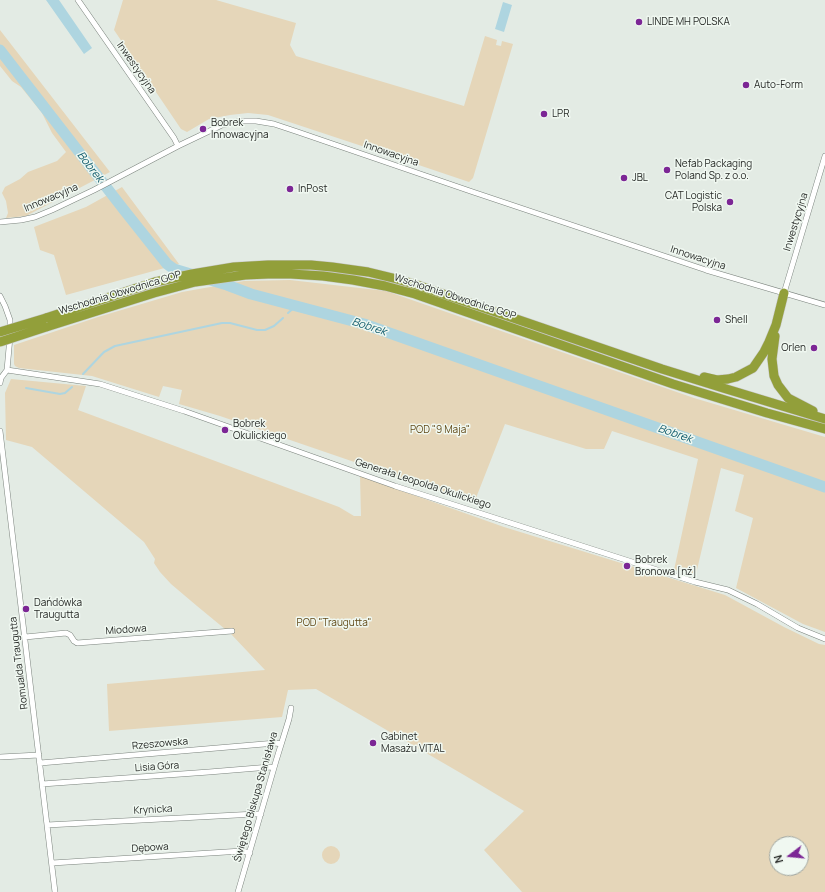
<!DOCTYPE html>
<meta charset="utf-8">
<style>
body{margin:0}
#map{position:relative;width:825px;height:892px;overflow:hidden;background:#e3ebe4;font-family:Manrope,sans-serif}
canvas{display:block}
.north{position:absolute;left:769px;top:836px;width:40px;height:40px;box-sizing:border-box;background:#f0f8f1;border:1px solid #9fa5a0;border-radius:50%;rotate:254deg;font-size:11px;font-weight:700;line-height:16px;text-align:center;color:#262926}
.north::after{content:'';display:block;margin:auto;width:14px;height:18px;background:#7c2695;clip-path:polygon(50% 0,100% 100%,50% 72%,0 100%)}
</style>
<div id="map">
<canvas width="825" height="892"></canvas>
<div class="north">N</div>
</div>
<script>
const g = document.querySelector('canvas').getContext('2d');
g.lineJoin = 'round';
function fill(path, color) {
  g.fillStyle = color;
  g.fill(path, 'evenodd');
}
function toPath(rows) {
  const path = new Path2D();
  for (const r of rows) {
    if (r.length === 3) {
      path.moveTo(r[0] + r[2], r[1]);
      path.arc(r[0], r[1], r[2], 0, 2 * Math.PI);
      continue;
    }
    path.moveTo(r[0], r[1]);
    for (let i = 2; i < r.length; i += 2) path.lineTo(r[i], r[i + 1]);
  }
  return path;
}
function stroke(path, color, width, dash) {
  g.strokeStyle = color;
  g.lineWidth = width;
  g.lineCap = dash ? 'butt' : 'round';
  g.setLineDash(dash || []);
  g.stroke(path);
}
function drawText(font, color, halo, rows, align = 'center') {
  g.font = font + ' Manrope,sans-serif';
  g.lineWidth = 3;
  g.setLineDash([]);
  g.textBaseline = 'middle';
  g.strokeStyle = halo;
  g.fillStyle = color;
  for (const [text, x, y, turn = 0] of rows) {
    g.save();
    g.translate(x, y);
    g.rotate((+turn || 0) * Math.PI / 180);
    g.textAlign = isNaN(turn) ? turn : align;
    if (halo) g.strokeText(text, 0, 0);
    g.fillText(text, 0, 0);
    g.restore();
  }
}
fill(toPath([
 [123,0,216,0,296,23,290,45,296,56,464,106,485,36,497,40,496,45,501,46,502,41,513,44,473,178,469,182,389,155,268,115,248,113,230,115,209,119,187,132,181,129,114,30],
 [0,30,110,172,26,216,6,218,8,213,6,201,2,193,5,187,20,179,28,172,57,161,66,152,52,133,42,113,21,87,12,81,0,66],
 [122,187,179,264,66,295,54,255,40,250,34,227,86,207],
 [290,280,386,291,694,398,825,437,825,632,803,624,736,588,753,518,735,511,744,475,721,468,696,574,674,570,698,459,612,431,604,449,586,449,505,424,474,503,220,416,179,404,182,390,163,386,159,397,92,376,19,368,15,366,14,364,14,345,98,317,182,292,244,281],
 [11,379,86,386,78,410,339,507,354,516,361,516,360,476,504,527,725,595,784,627,819,644,825,645,825,892,522,892,484,850,524,811,464,775,316,689,288,690,282,717,109,731,107,684,265,670,231,634,197,606,171,584,160,572,154,563,155,559,144,542,32,447,6,440,5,393],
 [777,844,801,844,801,868,777,868],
 [331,855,9]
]), '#e5d6b9');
fill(toPath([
 [46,0,59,0,92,48,84,54],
 [503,2,512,5,504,32,495,29]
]), '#aed5e0');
stroke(toPath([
 [288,313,296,306],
 [83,374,104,352,115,346,222,323,230,323,257,330,265,330,274,326,283,318],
 [26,388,60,394,65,393,72,387]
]), '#aed5e0', 2);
stroke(toPath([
 [0,50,124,210,167,264,174,269,227,285,251,294,364,324,825,487]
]), '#aed5e0', 11);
const minor = toPath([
 [78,0,174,138,178,146],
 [0,222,21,220,35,217,52,210,94,190,178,146,222,125,241,121,256,121,274,124,298,132,473,192,706,270,825,305],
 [784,293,825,156],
 [0,296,5,306,10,320,10,329],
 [7,370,100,384,184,411,395,486,629,561,695,582,728,590,757,604,798,628,825,639],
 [7,370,10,337],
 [0,383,1,378,7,370],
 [0,431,55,892],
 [25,637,66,633,70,635,74,641,77,643,232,631],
 [0,757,39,755],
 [40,763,276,743,281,744],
 [42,784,209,772,270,767,274,768],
 [47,825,256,814,261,814],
 [52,863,242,851,250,853],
 [238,892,276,761,289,719,291,708]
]);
const motorway = toPath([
 [46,318,155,282,192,274,234,267,268,265,311,265,332,267,368,272,397,279,417,285,662,369,723,388,825,419],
 [46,327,154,293,195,282,245,275,268,274,291,274,323,276,353,280,385,286,415,294,673,384,767,413,825,429],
 [775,336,772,359,774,376,778,385,788,398,813,411],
 [704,377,717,380,728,379,736,377,753,368,764,352,769,342,776,325,784,293]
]);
stroke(minor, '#7b837d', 6);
stroke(motorway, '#c7c7c7', 10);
stroke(minor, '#fff', 5);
stroke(motorway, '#929f3a', 9);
const motorwayBridge = toPath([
 [0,332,46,318],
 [0,342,46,327]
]);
stroke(motorwayBridge, '#c7c7c7', 10, []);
stroke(motorwayBridge, '#929f3a', 9);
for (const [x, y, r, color] of [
 [639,22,4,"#7c2695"],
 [746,85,4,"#7c2695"],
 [544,114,4,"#7c2695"],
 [203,129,4,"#7c2695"],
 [667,170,4,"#7c2695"],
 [624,178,4,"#7c2695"],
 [290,189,4,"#7c2695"],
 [730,202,4,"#7c2695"],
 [717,320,4,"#7c2695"],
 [814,348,4,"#7c2695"],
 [225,430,4,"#7c2695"],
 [627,566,4,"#7c2695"],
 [26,609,4,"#7c2695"],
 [373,743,4,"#7c2695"]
]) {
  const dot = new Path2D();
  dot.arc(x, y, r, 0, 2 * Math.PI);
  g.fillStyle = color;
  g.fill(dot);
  stroke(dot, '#f0f8f1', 1.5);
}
drawText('10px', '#262926', '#f0f8f1', [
 ["LINDE MH POLSKA",647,22],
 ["Auto-Form",754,85],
 ["LPR",552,114],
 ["Bobrek",211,123],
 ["Innowacyjna",211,135],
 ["Nefab Packaging",675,164],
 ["Poland Sp. z o.o.",675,176],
 ["JBL",632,178],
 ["InPost",298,189],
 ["CAT Logistic",722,196,"right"],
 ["Polska",722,208,"right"],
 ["Shell",725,320],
 ["Orlen",806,348,"right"],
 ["Bobrek",233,424],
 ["Okulickiego",233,436],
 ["Bobrek",635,560],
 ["Bronowa [nż]",635,572],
 ["Dańdówka",34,603],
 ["Traugutta",34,615],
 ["Gabinet",381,737],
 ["Masażu VITAL",381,749]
], 'left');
drawText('10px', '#262926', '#f0f8f1', [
 ["Inwestycyjna",136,68,55],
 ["Innowacyjna",391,154,19],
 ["Innowacyjna",51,198,-23],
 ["Inwestycyjna",796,222,-73],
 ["Innowacyjna",698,258,18],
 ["Wschodnia Obwodnica GOP",120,293,-17],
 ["Wschodnia Obwodnica GOP",455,297,18],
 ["Generała Leopolda Okulickiego",423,484,18],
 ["Miodowa",126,630,-4],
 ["Romualda Traugutta",19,663,-97],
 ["Rzeszowska",160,744,-5],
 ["Lisia Góra",157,767,-4],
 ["Świętego Biskupa Stanisława",256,797,-74],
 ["Krynicka",153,810,-3],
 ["Dębowa",150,848,-4]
]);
drawText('10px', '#624a18', '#f0f8f1', [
 ["POD \"9 Maja\"",440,430],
 ["POD \"Traugutta\"",334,623]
]);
drawText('italic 11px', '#145f70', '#f0f8f1', [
 ["Bobrek",90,167,52],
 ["Bobrek",369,327,18],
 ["Bobrek",675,434,19]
]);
</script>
